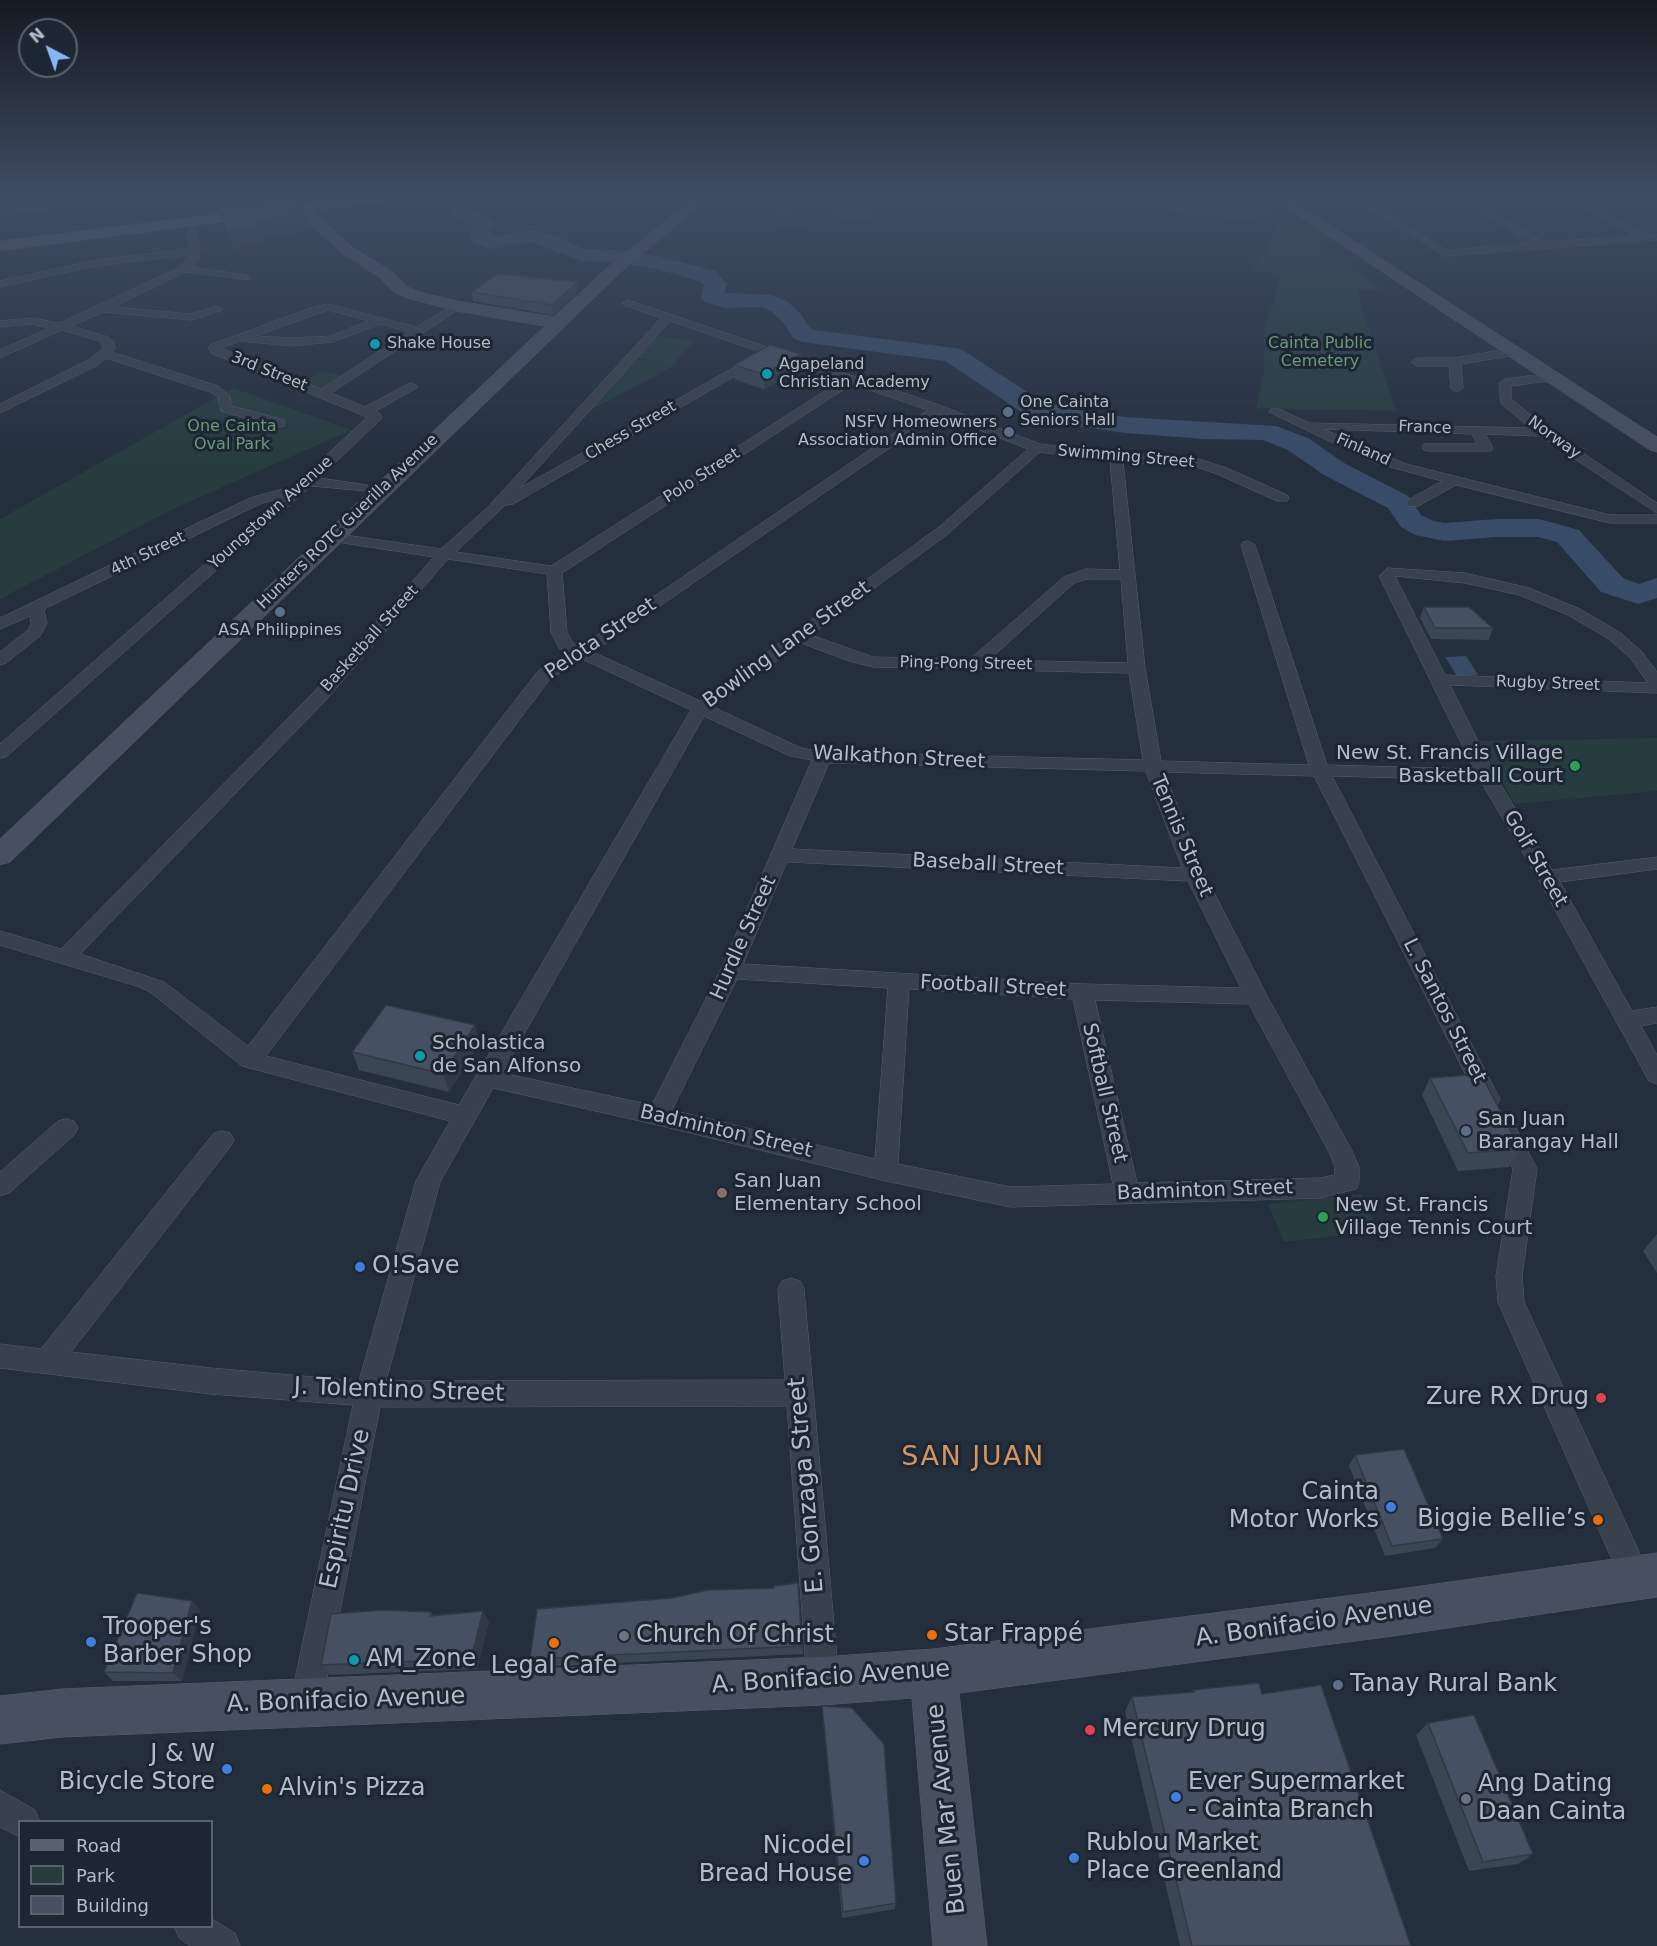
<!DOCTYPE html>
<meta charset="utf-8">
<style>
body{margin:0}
#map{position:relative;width:1657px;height:1946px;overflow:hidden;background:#242f3e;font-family:"DejaVu Sans",sans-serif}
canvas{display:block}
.legend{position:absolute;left:18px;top:1820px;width:195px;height:108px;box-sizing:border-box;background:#1d2633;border:2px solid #59626f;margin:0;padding:8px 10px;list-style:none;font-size:18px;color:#b4bcc9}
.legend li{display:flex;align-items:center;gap:12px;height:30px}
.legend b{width:30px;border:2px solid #59626f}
.north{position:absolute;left:18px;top:18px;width:60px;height:60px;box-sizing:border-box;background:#1d2633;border:2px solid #59626f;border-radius:50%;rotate:319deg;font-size:16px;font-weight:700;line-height:24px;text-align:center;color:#b4bcc9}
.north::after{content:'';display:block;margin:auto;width:21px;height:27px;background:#8ab4f8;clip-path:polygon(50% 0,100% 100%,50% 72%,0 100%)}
</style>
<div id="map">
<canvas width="1657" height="1946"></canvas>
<ul class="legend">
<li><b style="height:8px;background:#56606e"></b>Road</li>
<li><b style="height:16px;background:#263c3f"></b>Park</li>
<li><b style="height:16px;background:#455162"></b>Building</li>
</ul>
<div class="north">N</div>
</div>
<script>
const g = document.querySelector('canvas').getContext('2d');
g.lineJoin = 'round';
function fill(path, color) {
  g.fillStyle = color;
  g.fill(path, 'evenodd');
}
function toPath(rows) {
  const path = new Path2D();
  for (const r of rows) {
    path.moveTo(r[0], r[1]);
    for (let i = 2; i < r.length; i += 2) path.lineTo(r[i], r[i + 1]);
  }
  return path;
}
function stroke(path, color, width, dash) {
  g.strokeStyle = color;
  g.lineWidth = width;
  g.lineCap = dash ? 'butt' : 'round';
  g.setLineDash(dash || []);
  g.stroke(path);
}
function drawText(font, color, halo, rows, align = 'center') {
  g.font = font + ' "DejaVu Sans",sans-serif';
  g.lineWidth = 6;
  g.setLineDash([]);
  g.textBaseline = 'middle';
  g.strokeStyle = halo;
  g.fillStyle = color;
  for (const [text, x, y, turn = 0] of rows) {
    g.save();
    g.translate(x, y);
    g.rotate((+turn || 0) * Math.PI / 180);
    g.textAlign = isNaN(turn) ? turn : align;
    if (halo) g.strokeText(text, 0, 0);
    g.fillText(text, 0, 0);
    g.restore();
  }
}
fill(toPath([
 [1082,197,1240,197,1292,226,1315,224,1335,238,1313,241,1381,289,1356,289,1396,411,1256,408,1264,372,1265,323,1274,302,1280,274,1248,270,1268,250,1277,225,1080,200],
 [793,211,806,226,781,229,768,214],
 [656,336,695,341,674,363,677,364,578,417,634,359,659,361,636,358],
 [323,371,342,376,318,389,303,382],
 [233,388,351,430,171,510,0,599,0,519],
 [1657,738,1657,791,1515,804,1479,741],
 [1361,1194,1378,1231,1284,1242,1268,1204]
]), '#263c3f');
fill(toPath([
 [1466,656,1478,675,1457,676,1445,657]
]), '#394c67');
fill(toPath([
 [469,197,497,197,494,201,470,209,491,219,494,223,490,234,494,236,532,230,553,235,585,249,618,250,658,256,715,271,727,284,724,293,772,295,788,302,800,313,810,328,815,330,961,349,1041,401,1077,410,1125,417,1276,426,1308,438,1344,463,1408,496,1421,515,1434,521,1445,523,1496,519,1539,519,1579,530,1623,578,1639,584,1657,578,1657,598,1638,604,1601,592,1557,542,1538,537,1496,537,1445,541,1415,535,1401,527,1388,508,1324,475,1288,450,1263,440,1205,439,1125,433,1077,426,1032,415,1023,413,945,361,802,342,793,338,783,322,772,312,761,307,725,308,704,302,701,297,704,285,699,281,656,269,618,262,581,261,532,242,491,249,484,247,472,241,469,237,473,226,454,217,447,207,450,203,469,197]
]), '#394c67');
const street = toPath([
 [89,197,110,197,105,200,0,216,0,210,89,197],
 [1351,197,1362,197,1446,250,1531,243,1458,197,1468,197,1544,242,1635,236,1566,197,1576,197,1648,235,1657,234,1657,240,1444,256,1351,197],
 [187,219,195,221,200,251,199,258,192,267,246,275,251,278,250,280,185,272,114,307,191,314,216,306,222,309,220,311,192,320,103,312,72,326,108,337,114,342,115,349,112,352,218,386,230,396,231,406,284,420,285,423,284,426,279,427,221,411,218,397,210,392,106,358,98,365,0,413,0,404,90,359,103,348,100,341,62,330,0,358,0,350,49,328,32,324,0,327,0,321,32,318,60,323,180,267,189,255,95,266,0,287,0,281,95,260,189,249,187,219],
 [628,300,942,406,1040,444,1116,454,1192,457,1227,468,1287,495,1289,498,1287,501,1277,501,1217,474,1191,465,1123,462,1145,668,1161,761,1309,765,1241,545,1243,542,1248,541,1255,545,1327,765,1474,769,1379,576,1387,568,1465,573,1529,588,1580,609,1621,633,1643,653,1657,672,1657,693,1450,685,1495,775,1552,870,1657,857,1657,869,1560,882,1632,1011,1657,1007,1657,1023,1641,1026,1657,1055,1657,1084,1649,1081,1537,877,1480,780,1332,776,1500,1099,1497,1105,1489,1108,1481,1105,1478,1099,1314,776,1164,772,1205,875,1267,996,1352,1151,1359,1167,1359,1182,1356,1189,1320,1198,1011,1207,886,1181,658,1125,493,1088,440,1182,386,1381,785,1380,778,1289,782,1281,791,1278,800,1281,804,1289,839,1681,834,1692,823,1697,812,1692,807,1681,787,1406,380,1407,322,1703,317,1714,306,1719,295,1714,290,1703,353,1405,211,1394,0,1368,0,1344,41,1349,214,1133,222,1131,230,1133,234,1140,230,1147,71,1352,211,1368,359,1381,416,1181,450,1121,242,1066,150,992,137,986,0,945,0,931,61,949,313,693,434,557,331,541,324,537,326,534,331,533,441,549,487,508,661,318,624,305,622,303,628,300],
 [670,321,842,380,551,566,456,552,505,505,513,504,766,358,764,355,756,355,520,488,670,321],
 [852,384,928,410,590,640,580,646,572,642,567,632,562,573,852,384],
 [939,414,1028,449,939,527,700,701,593,652,939,414],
 [1040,452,1110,461,1120,570,1086,569,1064,577,970,659,873,657,811,635,949,533,1040,452],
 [448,559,547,574,551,632,559,648,569,653,538,671,248,1046,164,982,80,954,325,701,448,559],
 [1395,576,1465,583,1519,595,1568,615,1609,639,1631,659,1648,683,1445,675,1395,576],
 [1087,579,1121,579,1128,663,989,660,1074,583,1087,579],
 [801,643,849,661,873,667,1129,673,1143,760,822,752,801,748,713,707,801,643],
 [582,659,691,710,459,1105,266,1056,550,679,582,659],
 [704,716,790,756,812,760,720,971,652,1105,502,1073,704,716],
 [829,763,1146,771,1182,868,792,849,829,763],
 [787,862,1188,881,1241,988,1082,984,743,964,787,862],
 [737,979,888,988,875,1159,672,1110,737,979],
 [909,989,1073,999,1113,1184,1011,1187,898,1164,909,989],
 [1095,1000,1249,1004,1329,1152,1335,1167,1335,1175,1320,1178,1137,1183,1095,1000],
 [457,303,461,304,461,308,331,393,365,407,408,384,412,383,418,387,376,411,382,416,381,419,319,478,367,485,369,488,367,491,311,486,6,757,0,758,0,744,280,498,260,504,44,609,47,624,40,636,6,663,0,665,0,652,28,630,31,624,30,616,0,629,0,618,250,498,294,486,367,417,211,353,208,347,210,345,313,307,328,304,416,327,457,303],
 [328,310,368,321,331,336,291,338,256,336,328,310],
 [380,324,409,332,321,389,221,348,241,341,291,346,333,342,380,324],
 [1512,348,1518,352,1516,355,1461,364,1463,388,1457,392,1451,388,1449,366,1417,366,1411,362,1417,358,1455,358,1512,348],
 [1551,373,1555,374,1555,380,1511,386,1511,399,1548,429,1657,503,1657,513,1540,436,1485,434,1493,448,1491,451,1429,451,1424,450,1422,447,1424,444,1477,444,1472,434,1323,429,1406,464,1610,515,1657,515,1657,523,1610,523,1456,485,1418,506,1408,506,1406,503,1408,500,1442,481,1375,463,1269,412,1271,409,1279,409,1309,423,1530,428,1501,403,1499,383,1505,379,1551,373],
 [66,1119,74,1121,78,1128,74,1135,9,1193,0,1196,0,1172,58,1121,66,1119],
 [1505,1120,1513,1122,1537,1169,1522,1276,1524,1302,1651,1578,1647,1589,1636,1593,1625,1589,1498,1302,1496,1276,1513,1169,1493,1129,1497,1122,1505,1120],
 [0,1790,35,1810,40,1822,20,1822,20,1837,0,1827,0,1790],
 [212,1919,235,1933,240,1946,190,1946,179,1938,174,1926,212,1926,212,1919]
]);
const secondary = toPath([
 [695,197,710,197,622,271,10,862,0,865,0,839,545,326,457,311,407,298,394,292,379,277,342,253,295,210,293,207,295,204,305,204,352,247,391,271,406,286,419,292,457,301,554,317,610,265,695,197],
 [1270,197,1286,197,1657,437,1657,452,1650,450,1270,197],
 [1657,1553,1657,1597,1393,1636,959,1693,987,1946,933,1946,912,1698,823,1705,62,1737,0,1744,0,1696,62,1689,823,1657,933,1649,1393,1590,1657,1553]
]);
const primary = toPath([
 [353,197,392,197,385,201,0,251,0,241,353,197]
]);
stroke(street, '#565f6c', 1);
stroke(secondary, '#565f6c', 1);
stroke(primary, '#414a57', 1);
fill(street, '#38414e');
fill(secondary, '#465061');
fill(primary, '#56606e');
fill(toPath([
 [225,197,272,197,270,200,311,230,262,237,264,244,233,249,219,207,228,206],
 [823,197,868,197,873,202,873,220,845,223],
 [577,282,578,292,553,315,473,301,472,292],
 [734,365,801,369,764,389,735,380],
 [1424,607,1493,628,1489,640,1431,639,1420,618],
 [480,1043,449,1092,359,1070,352,1052],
 [1430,1078,1520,1149,1509,1167,1458,1171,1422,1095],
 [1657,1234,1657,1273,1643,1251],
 [1355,1455,1443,1539,1435,1548,1385,1556,1349,1466],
 [798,1583,803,1654,534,1667,530,1659,774,1588],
 [192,1601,200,1610,182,1681,113,1681,104,1672],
 [483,1611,489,1622,477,1669,330,1675,321,1665,431,1612,433,1615],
 [1193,1690,1262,1694,1411,1946,1180,1946,1125,1711,1132,1697,1192,1692],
 [822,1706,896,1903,895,1909,842,1918],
 [1428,1723,1533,1854,1518,1864,1469,1871,1416,1735]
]), '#3b4654');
fill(toPath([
 [225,197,272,197,269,205,229,210],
 [873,202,873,220,845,223,845,204],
 [306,213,311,230,262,237,264,244,233,249,227,231,256,220],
 [577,282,578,292,553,315,552,305],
 [801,354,801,369,764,389,763,374],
 [475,1025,480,1043,449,1092,443,1074],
 [192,1601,200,1610,182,1681,173,1673],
 [483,1611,489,1622,477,1669,471,1659]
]), '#303945');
const building = toPath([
 [839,197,868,197,873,202,845,204,839,197],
 [291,198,306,213,256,220,260,227,227,231,219,207,291,198],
 [498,274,577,282,552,305,472,292,498,274],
 [770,345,801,354,763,374,734,365,770,345],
 [1424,607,1469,607,1493,628,1435,628,1424,607],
 [386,1005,475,1025,443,1074,352,1052,386,1005],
 [1481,1074,1520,1149,1468,1153,1430,1078,1481,1074],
 [1404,1449,1443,1539,1392,1546,1355,1455,1404,1449],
 [798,1583,802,1646,530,1659,537,1609,672,1598,708,1590,774,1588,774,1586,798,1583],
 [137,1593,192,1601,173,1673,104,1672,137,1593],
 [383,1610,431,1612,430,1616,483,1611,471,1659,321,1665,331,1614,383,1610],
 [1259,1683,1262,1694,1321,1685,1411,1946,1192,1946,1132,1697,1194,1692,1193,1690,1259,1683],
 [822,1706,852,1708,884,1744,896,1903,843,1912,822,1706],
 [1474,1715,1533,1854,1483,1862,1428,1723,1474,1715]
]);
fill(building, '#455162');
stroke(building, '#303945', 1.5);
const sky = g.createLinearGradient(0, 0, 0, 469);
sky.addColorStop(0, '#141a22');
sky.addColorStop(0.42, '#3f4d63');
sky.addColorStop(1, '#3f4d6300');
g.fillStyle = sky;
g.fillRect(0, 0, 1657, 469);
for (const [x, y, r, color] of [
 [375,344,6,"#0f9aa8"],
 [767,374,6,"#0f9aa8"],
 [1008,412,6,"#5c6f8a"],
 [1009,432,6,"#5c6f8a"],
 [280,612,6,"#5c6f8a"],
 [1575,766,6,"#2e9e5b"],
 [420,1056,6,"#0f9aa8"],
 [1466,1131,6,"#5c6f8a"],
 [722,1193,6,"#8d6e63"],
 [1323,1217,6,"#2e9e5b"],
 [360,1267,6,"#3f7fe0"],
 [1601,1398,6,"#e0444e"],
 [1391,1507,6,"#3f7fe0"],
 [1598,1520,6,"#e8710a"],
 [932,1635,6,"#e8710a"],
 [624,1636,6,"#6b7280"],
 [91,1642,6,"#3f7fe0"],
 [554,1643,6,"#e8710a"],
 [354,1660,6,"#0f9aa8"],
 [1338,1685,6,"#5c6f8a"],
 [1090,1730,6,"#e0444e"],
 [227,1769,6,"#3f7fe0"],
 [267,1789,6,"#e8710a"],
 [1176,1797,6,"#3f7fe0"],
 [1466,1799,6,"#6b7280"],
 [1074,1858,6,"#3f7fe0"],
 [864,1861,6,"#3f7fe0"]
]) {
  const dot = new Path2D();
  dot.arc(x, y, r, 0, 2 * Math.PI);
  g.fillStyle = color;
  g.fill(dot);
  stroke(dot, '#1d2633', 2);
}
drawText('16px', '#b4bcc9', '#1d2633', [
 ["Shake House",387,344],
 ["Agapeland",779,365],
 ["Christian Academy",779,383],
 ["One Cainta",1020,403],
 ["Seniors Hall",1020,421],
 ["NSFV Homeowners",997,423,"right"],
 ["Association Admin Office",997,441,"right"],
 ["ASA Philippines",280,631,"center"]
], 'left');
drawText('16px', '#6b9a76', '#1d2633', [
 ["Cainta Public",1320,344],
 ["Cemetery",1320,362],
 ["One Cainta",232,427],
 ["Oval Park",232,445]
]);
drawText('16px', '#b4bcc9', '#1d2633', [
 ["3rd Street",269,372,22],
 ["France",1425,428,2],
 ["Chess Street",631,431,-30],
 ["Norway",1554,438,36],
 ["Finland",1363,450,24],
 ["Swimming Street",1126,457,5],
 ["Polo Street",702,476,-33],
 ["Youngstown Avenue",271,513,-42],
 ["Hunters ROTC Guerilla Avenue",348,522,-44],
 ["4th Street",148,554,-26],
 ["Basketball Street",370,639,-48],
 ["Ping-Pong Street",966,664,1],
 ["Rugby Street",1548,684,2]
]);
drawText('20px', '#b4bcc9', '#1d2633', [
 ["Pelota Street",601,639,-34],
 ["Bowling Lane Street",787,645,-36],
 ["Walkathon Street",899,758,3],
 ["Tennis Street",1181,836,67],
 ["Golf Street",1535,859,60],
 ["Baseball Street",988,865,3],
 ["Hurdle Street",744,938,-66],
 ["Football Street",993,987,3],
 ["L. Santos Street",1444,1011,63],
 ["Softball Street",1104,1093,77],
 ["Badminton Street",726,1132,13],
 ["Badminton Street",1205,1191,-2]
]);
drawText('20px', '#b4bcc9', '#1d2633', [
 ["New St. Francis Village",1563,754,"right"],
 ["Basketball Court",1563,777,"right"],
 ["Scholastica",432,1044],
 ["de San Alfonso",432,1067],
 ["San Juan",1478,1120],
 ["Barangay Hall",1478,1143],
 ["San Juan",734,1182],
 ["Elementary School",734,1205],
 ["New St. Francis",1335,1206],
 ["Village Tennis Court",1335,1229]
], 'left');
drawText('24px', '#b4bcc9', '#1d2633', [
 ["O!Save",372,1267],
 ["Zure RX Drug",1589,1398,"right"],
 ["Cainta",1379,1493,"right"],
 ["Motor Works",1379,1521,"right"],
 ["Biggie Bellie’s",1586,1520,"right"],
 ["Trooper's",103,1628],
 ["Barber Shop",103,1656],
 ["Star Frappé",944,1635],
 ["Church Of Christ",636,1636],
 ["AM_Zone",366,1660],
 ["Legal Cafe",554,1667,"center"],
 ["Tanay Rural Bank",1350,1685],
 ["Mercury Drug",1102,1730],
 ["J & W",215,1755,"right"],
 ["Bicycle Store",215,1783,"right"],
 ["Ever Supermarket",1188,1783],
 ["- Cainta Branch",1188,1811],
 ["Ang Dating",1478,1785],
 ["Daan Cainta",1478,1813],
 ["Alvin's Pizza",279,1789],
 ["Rublou Market",1086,1844],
 ["Place Greenland",1086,1872],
 ["Nicodel",852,1847,"right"],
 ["Bread House",852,1875,"right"]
], 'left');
drawText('24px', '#b4bcc9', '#1d2633', [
 ["J. Tolentino Street",399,1391,2],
 ["E. Gonzaga Street",807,1485,-95],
 ["Espiritu Drive",346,1509,-78],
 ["A. Bonifacio Avenue",1314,1623,-8],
 ["A. Bonifacio Avenue",831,1678,-4],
 ["A. Bonifacio Avenue",346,1701,-2],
 ["Buen Mar Avenue",947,1809,-96]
]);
g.letterSpacing = '1.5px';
drawText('27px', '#d59563', '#1d2633', [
 ["SAN JUAN",973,1458]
]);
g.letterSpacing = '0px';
</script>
